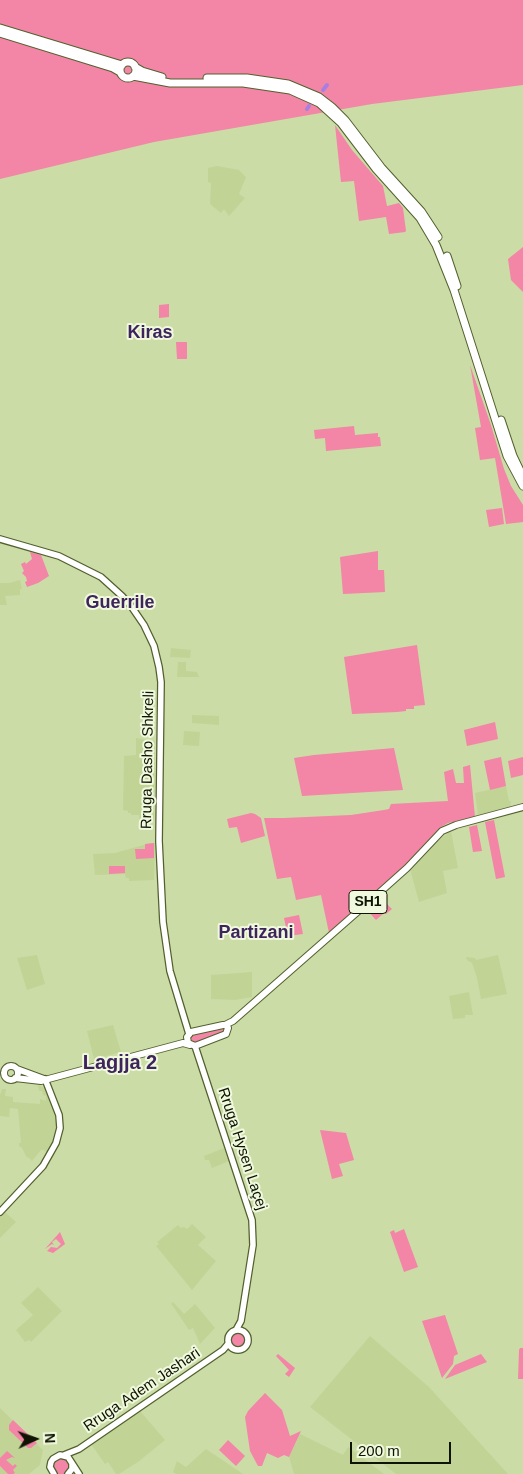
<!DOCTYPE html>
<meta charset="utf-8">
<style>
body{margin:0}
#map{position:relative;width:523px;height:1474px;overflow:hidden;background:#cbdca6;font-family:Helvetica,sans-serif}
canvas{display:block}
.north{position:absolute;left:10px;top:1414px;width:50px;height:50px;-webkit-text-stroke:4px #f0f9de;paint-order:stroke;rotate:87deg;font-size:14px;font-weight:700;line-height:20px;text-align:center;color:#0e1302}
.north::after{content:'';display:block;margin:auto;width:18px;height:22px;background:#0e1302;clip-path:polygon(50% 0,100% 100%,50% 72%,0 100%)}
.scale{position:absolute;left:350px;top:1442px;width:101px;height:22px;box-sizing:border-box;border:2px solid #0e1302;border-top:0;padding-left:6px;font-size:15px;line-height:18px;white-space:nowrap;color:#0e1302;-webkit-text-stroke:4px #f0f9de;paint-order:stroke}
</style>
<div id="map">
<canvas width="523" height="1474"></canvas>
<div class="north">N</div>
<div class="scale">200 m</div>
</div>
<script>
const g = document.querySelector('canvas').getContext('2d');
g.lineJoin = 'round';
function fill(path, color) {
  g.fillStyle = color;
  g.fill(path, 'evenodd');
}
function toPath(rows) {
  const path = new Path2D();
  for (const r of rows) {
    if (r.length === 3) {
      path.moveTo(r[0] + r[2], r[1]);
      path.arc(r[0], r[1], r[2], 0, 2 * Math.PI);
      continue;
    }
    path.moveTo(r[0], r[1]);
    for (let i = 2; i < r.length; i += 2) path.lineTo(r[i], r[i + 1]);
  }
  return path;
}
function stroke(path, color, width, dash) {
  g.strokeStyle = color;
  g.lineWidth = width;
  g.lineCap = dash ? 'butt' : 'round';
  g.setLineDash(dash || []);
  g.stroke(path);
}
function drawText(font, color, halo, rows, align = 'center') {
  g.font = font + ' Helvetica,sans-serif';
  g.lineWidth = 4;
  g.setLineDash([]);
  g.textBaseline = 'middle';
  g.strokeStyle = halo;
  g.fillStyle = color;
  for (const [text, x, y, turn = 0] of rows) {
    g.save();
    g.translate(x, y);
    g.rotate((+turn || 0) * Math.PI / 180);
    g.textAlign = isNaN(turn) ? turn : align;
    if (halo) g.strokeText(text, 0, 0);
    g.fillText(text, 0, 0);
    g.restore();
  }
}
fill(toPath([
 [217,166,239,170,246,177,239,194,245,198,229,216,224,209,221,213,210,204,211,183,208,182,208,168],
 [20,580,22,589,20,589,20,595,5,596,7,605,0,605,0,583,9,583],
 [171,648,191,650,190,658,170,657],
 [178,662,186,662,186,671,197,672,199,677,177,677],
 [192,715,219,716,219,725,192,723],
 [184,731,200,732,199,746,183,745],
 [136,738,155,741,154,821,140,822,139,815,131,815,131,813,128,813,128,811,123,810,124,756,136,755],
 [506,786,509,801,511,801,510,807,478,815,475,793],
 [451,831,458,868,443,871,447,893,419,902,410,869,436,842],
 [155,843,154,880,129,881,129,878,126,878,125,874,95,875,93,854,115,853,147,844],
 [37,955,45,984,27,990,17,958],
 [498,955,507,994,481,999,477,978,472,963,467,960,466,957,475,958,476,960],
 [252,972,252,997,235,1000,211,999,211,975],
 [469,992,473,1015,465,1015,465,1018,453,1019,449,996],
 [113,1025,121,1052,94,1059,87,1031],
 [38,1085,45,1088,53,1107,56,1122,56,1133,48,1154,44,1150,41,1150,32,1161,28,1157,27,1158,22,1148,19,1146,19,1143,21,1143,18,1109,10,1108,9,1117,0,1116,0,1095,2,1089,6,1089,5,1096,13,1097,13,1102,40,1104,40,1099,46,1101,46,1096,43,1095,42,1091,39,1091],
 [224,1148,229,1161,212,1168,209,1160,205,1160,204,1156],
 [5,1212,16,1222,0,1238,0,1217],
 [192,1224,206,1237,198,1245,216,1261,192,1290,156,1246,159,1244,157,1242,178,1225,181,1228,184,1227,187,1229],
 [38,1287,62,1311,31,1342,29,1340,25,1342,16,1330,33,1315,21,1303],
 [173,1302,184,1314,195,1304,215,1328,200,1344,193,1328,189,1330,172,1305,171,1304],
 [370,1336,429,1387,508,1474,396,1474,310,1407],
 [0,1408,43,1450,40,1465,29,1474,0,1474],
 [138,1411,140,1411,165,1440,138,1462,119,1474,116,1474,108,1462,105,1464,91,1444],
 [300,1434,343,1455,348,1447,384,1474,294,1474,289,1457],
 [206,1449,209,1451,243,1474,176,1474,173,1472,177,1461,186,1467]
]), '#c1d496');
fill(toPath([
 [0,0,523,0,523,85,372,104,154,142,0,179],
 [335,125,352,150,383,186,387,206,399,203,403,208,406,231,405,232,389,234,386,217,359,221,354,181,341,182],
 [523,247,523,292,511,280,508,259],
 [169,304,169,317,159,318,159,305],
 [176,342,187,342,187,359,177,359],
 [470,365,491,425,504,469,511,486,523,505,523,522,506,524,495,458,480,460,475,428,481,427],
 [354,426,355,435,378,433,378,437,380,437,381,446,326,451,325,438,315,439,314,430],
 [502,508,504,524,489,527,486,510],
 [378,551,378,570,384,570,385,592,343,594,340,557],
 [30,552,41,555,49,576,38,583,27,587,25,582,27,581,26,577,22,573,24,571,21,564,25,562,26,564,32,559],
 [417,645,425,705,414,706,414,709,406,709,406,711,397,712,352,714,344,657],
 [495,722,498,739,467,746,464,730],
 [394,748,403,790,302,796,294,758,314,755],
 [501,757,506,786,490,790,484,761],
 [523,757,523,775,511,778,508,761],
 [470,765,475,817,448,823,441,827,403,867,329,933,321,895,296,900,291,877,277,879,264,818,284,818,351,815,384,810,389,809,391,804,448,801,444,772,453,769,456,783,464,783,463,767],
 [251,813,255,814,261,818,265,836,241,843,237,827,229,828,227,819],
 [494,820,505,877,496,879,485,822],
 [477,825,482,851,473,852,469,827],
 [154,843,154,858,136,859,135,849,145,849,145,844],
 [109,866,125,866,125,873,109,874],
 [380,897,392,909,386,914,384,913,376,920,366,909],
 [299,915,303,934,288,936,284,918],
 [223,1028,225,1032,196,1044,191,1043,191,1035],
 [320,1130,346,1133,354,1160,339,1164,343,1176,332,1179],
 [404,1229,418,1267,404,1272,390,1232,394,1230,395,1233],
 [60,1232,65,1244,53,1253,47,1251,51,1247,57,1248,61,1244,56,1239,52,1242,54,1245,52,1244,45,1249],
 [445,1315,458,1354,454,1356,453,1364,442,1378,422,1321],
 [238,1340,8],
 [520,1348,523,1348,523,1379,518,1379,519,1350],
 [278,1354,295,1368,289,1377,285,1374,289,1370,276,1356],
 [481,1354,487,1362,445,1379,455,1365],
 [265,1393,282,1410,290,1436,301,1431,289,1457,284,1455,278,1458,267,1453,262,1466,258,1466,250,1451,245,1417,248,1411],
 [13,1420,37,1443,31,1448,28,1448,9,1430,9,1425],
 [228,1440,245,1456,236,1466,219,1450],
 [7,1451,15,1458,12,1457,6,1460,13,1466,15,1464,17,1466,13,1470,15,1473,13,1474,8,1474,0,1466,0,1458],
 [61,1466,9]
]), '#f385a6');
stroke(toPath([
 [323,90,327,85],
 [307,109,309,106]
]), '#a780df', 4);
const secondary = toPath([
 [0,539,59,556,101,577,122,596,131,606,144,625,154,646,159,667,161,682,159,841,163,922,170,971,189,1034],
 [195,1046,252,1220,253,1245,241,1321,236,1330],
 [0,1212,43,1166,56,1143,60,1128,59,1115,45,1079],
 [238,1340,10],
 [64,1455,79,1449,223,1350,228,1344],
 [54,1474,50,1467,51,1462,53,1459,60,1455,68,1457,79,1474],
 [68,1474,72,1469,72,1464]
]);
const primary = toPath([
 [223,1025,226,1025,228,1028,226,1034,195,1046,188,1043,187,1037,191,1032,223,1025],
 [225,1025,233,1021,379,893,407,868,442,831,456,825,523,807],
 [11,1073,7],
 [17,1069,44,1079],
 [15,1078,41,1081,183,1043,190,1045]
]);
const highway = toPath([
 [0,28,122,65],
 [0,33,113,68,120,72],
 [128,70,8],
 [135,67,142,71,162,77],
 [133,76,170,83,243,83,290,90,319,103,341,123,376,169,420,218,436,245,454,290,507,456,523,486],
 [207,78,247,78,288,84,319,97,332,107,345,120,381,167,421,211,438,237],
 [447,256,457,286],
 [501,420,513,456,523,477]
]);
stroke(secondary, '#52602e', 8);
stroke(primary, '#52602e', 8);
stroke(highway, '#52602e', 9);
stroke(secondary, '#fff', 5.5);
stroke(primary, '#fff', 6);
stroke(highway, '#fff', 7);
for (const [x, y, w] of [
 [368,902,38]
]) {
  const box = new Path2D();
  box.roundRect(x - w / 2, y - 11.5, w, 23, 4);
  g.fillStyle = '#f0f9de';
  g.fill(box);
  stroke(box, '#0e1302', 1);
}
drawText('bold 14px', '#0e1302', null, [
 ["SH1",368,902]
]);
drawText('15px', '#0e1302', '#f0f9de', [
 ["Rruga Dasho Shkreli",148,760,-89],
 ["Rruga Hysen Laçej",242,1149,72],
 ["Rruga Adem Jashari",142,1390,-34]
]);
drawText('bold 18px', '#3e245d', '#f0f9de', [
 ["Kiras",150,333],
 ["Guerrile",120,603],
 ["Partizani",256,933]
]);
drawText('bold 20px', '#3e245d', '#f0f9de', [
 ["Lagjja 2",120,1063]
]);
</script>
